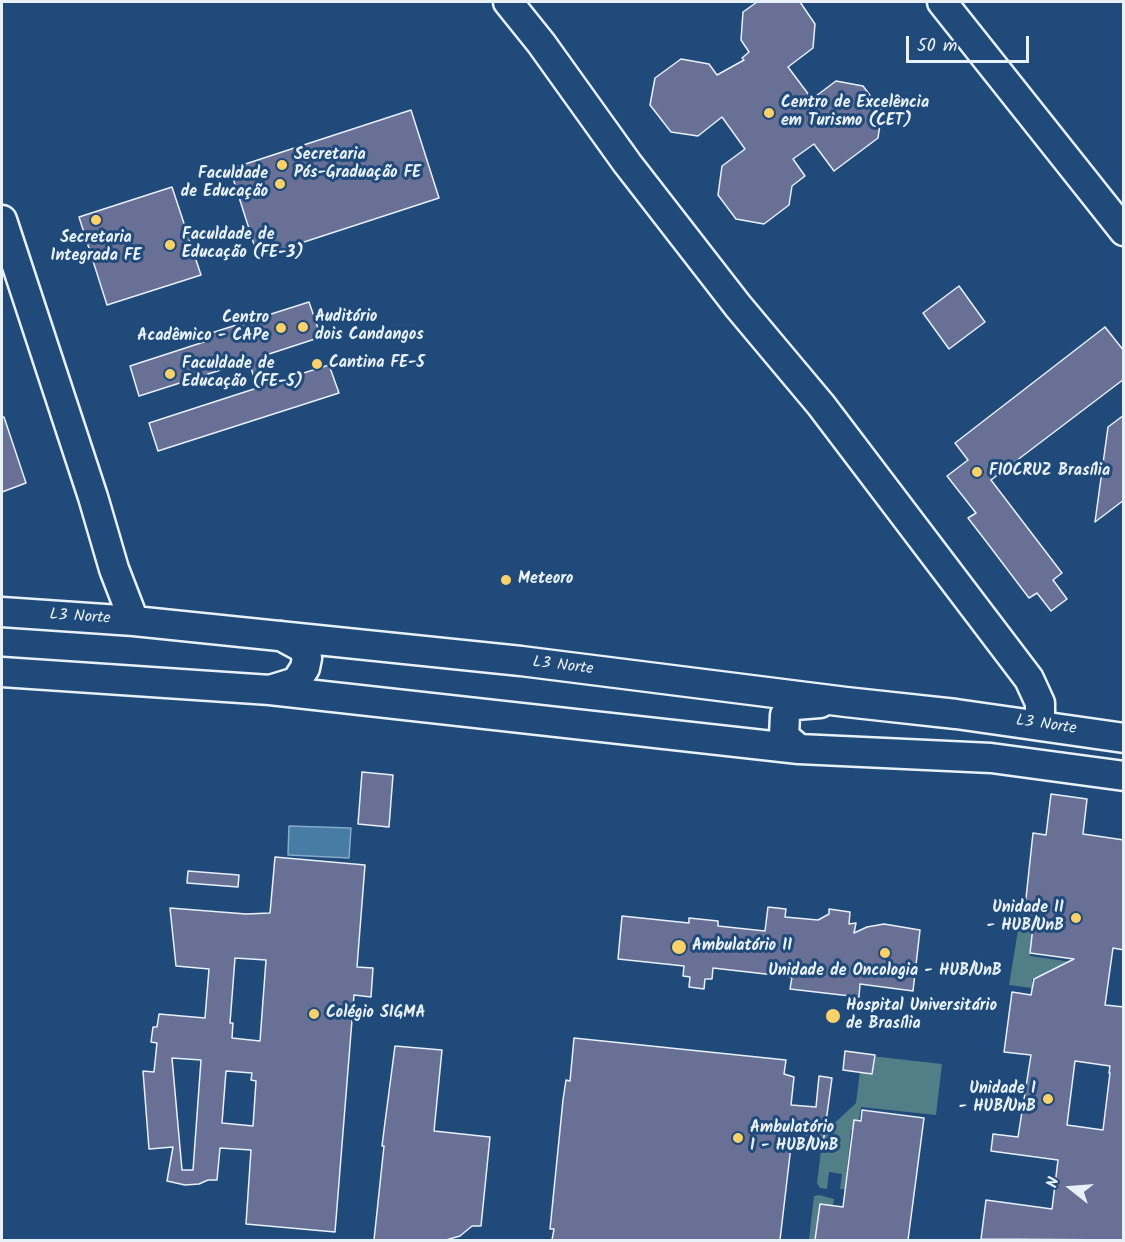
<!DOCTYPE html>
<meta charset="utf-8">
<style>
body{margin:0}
#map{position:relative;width:1125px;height:1242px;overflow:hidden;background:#1f4a7a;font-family:Kalam,sans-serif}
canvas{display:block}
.frame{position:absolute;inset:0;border:3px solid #e8f1f8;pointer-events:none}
.north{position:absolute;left:1041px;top:1158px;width:60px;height:60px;-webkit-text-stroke:4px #1f4a7a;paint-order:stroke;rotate:287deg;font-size:16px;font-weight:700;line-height:24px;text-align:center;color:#e8f1f8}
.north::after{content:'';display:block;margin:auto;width:21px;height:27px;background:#e8f1f8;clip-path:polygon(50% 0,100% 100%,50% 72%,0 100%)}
.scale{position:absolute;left:906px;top:36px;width:123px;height:27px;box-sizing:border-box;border:3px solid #e8f1f8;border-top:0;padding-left:8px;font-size:18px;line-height:21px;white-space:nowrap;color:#e8f1f8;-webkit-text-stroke:4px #1f4a7a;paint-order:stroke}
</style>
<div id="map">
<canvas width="1125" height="1242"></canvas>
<div class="frame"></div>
<div class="north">N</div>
<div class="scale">50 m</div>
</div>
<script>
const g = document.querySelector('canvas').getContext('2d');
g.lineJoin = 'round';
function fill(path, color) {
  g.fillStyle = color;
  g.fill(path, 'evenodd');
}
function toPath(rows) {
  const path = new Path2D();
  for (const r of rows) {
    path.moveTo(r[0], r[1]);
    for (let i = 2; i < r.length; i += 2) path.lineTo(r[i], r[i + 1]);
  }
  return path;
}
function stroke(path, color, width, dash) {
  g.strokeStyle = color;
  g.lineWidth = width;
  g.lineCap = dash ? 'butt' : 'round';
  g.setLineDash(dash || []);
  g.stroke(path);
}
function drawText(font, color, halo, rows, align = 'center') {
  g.font = font + ' Kalam,sans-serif';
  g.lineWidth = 6;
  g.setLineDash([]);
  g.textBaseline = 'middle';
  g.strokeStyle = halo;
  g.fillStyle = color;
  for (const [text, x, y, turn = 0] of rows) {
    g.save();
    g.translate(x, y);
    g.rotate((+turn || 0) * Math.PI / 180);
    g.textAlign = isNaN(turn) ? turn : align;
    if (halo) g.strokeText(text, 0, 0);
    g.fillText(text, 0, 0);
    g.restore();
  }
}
fill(toPath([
 [1022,906,1031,907,1029,926,1034,926,1030,956,1086,964,1067,972,1035,977,1032,980,1032,988,1009,985],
 [862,1055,942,1064,936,1115,861,1107,857,1131,851,1130,845,1189,840,1189,842,1174,829,1172,827,1189,820,1188,817,1183,823,1134,856,1103],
 [819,1195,834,1199,833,1206,820,1205,815,1240,809,1240,814,1196]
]), '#527e87');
const water = toPath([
 [289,826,351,828,349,858,288,855,289,826]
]);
fill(water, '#477da4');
stroke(water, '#87abc6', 1.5);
const building = toPath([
 [757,2,800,2,815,24,813,48,788,67,812,99,836,81,863,86,882,111,878,138,834,171,814,144,793,159,805,176,792,186,789,205,764,224,736,219,718,195,722,166,745,149,722,117,698,136,671,132,650,105,655,78,681,59,709,64,717,75,744,60,742,58,749,52,741,40,743,12,757,2],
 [411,110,439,198,258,257,230,169,411,110],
 [172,187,201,275,107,305,79,217,172,187],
 [959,286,985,322,949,349,923,313,959,286],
 [309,302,321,337,266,355,275,382,329,365,339,393,158,451,149,423,257,388,249,361,139,396,130,366,210,340,208,334,309,302],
 [1105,327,1124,351,1124,379,991,480,1062,573,1053,580,1067,599,1051,611,1037,593,1029,598,985,540,968,518,976,513,947,476,968,460,955,443,1105,327],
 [1124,415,1124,500,1095,522,1108,427,1124,415],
 [2,417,4,417,26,483,2,492,2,417],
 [362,772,393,775,389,827,358,824,362,772],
 [1051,794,1087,799,1083,834,1124,840,1124,950,1113,948,1105,1005,1124,1007,1124,1240,981,1239,986,1200,1052,1209,1058,1160,991,1151,993,1134,1018,1137,1031,1055,1004,1052,1012,992,1031,995,1034,979,1074,959,1030,953,1034,918,1024,917,1033,833,1046,835,1051,794],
 [1075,1061,1110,1066,1109,1073,1110,1073,1103,1130,1067,1125,1075,1061],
 [275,857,365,865,357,967,373,968,371,997,354,995,335,1232,246,1224,251,1150,220,1148,217,1180,208,1180,199,1184,185,1185,167,1181,173,1147,149,1149,143,1071,154,1072,157,1043,151,1042,153,1027,157,1027,159,1014,205,1018,209,969,176,966,170,908,246,914,270,913,275,857],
 [235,958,266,960,260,1041,232,1038,233,1023,230,1023,235,958],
 [172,1058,201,1060,193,1170,182,1170,172,1058],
 [226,1071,252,1073,251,1080,256,1081,253,1126,222,1123,226,1071],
 [188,871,239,875,238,887,187,883,188,871],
 [768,907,786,909,785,917,818,920,829,914,829,909,850,912,849,924,856,923,854,933,867,927,884,924,920,930,913,991,860,984,859,997,790,989,792,977,713,968,712,979,705,979,704,989,689,987,690,977,683,976,684,966,618,959,622,916,689,923,689,918,718,921,718,926,765,931,768,907],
 [574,1038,786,1060,784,1074,794,1077,791,1105,816,1107,819,1076,832,1078,822,1151,791,1146,780,1240,552,1240,554,1229,550,1229,563,1100,566,1080,570,1081,574,1038],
 [395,1046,442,1050,434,1131,490,1137,481,1226,472,1226,460,1236,446,1240,374,1240,384,1146,382,1146,384,1130,395,1046],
 [845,1051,875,1055,872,1074,843,1070,845,1051],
 [862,1110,924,1118,908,1240,815,1240,820,1204,843,1207,854,1120,861,1121,862,1110]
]);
fill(building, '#687096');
stroke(building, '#e8f1f8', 1.5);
const secondary = toPath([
 [508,2,541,43,627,163,738,306,821,405,1029,679,1040,703,1040,725],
 [942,2,1124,231],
 [2,220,93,497,114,569,134,621],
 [2,612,134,621,521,661,846,702,956,714,1124,738],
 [2,672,270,690,799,749,991,758,1124,776],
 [270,690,296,682,305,668,307,658,303,648,281,636],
 [799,749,784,736,785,715,788,709,795,705,820,703]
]);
stroke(secondary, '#e8f1f8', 33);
stroke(secondary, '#1f4a7a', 28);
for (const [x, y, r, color] of [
 [769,113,6,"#ffd166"],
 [282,165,6,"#ffd166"],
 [280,184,6,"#ffd166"],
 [96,220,6,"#ffd166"],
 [170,245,6,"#ffd166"],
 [303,327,6,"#ffd166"],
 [281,328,6,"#ffd166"],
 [317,364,6,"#ffd166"],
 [170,374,6,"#ffd166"],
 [977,472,6,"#ffd166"],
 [506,580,6,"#ffd166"],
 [1076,918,6,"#ffd166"],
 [679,947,8,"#ffd166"],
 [885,953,6,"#ffd166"],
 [314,1014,6,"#ffd166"],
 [833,1016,8,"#ffd166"],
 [1048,1099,6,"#ffd166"],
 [738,1138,6,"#ffd166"]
]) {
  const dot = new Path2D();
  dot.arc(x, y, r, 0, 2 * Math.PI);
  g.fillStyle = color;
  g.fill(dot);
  stroke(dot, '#1f4a7a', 2);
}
drawText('bold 16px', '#e8f1f8', '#1f4a7a', [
 ["Centro de Excelência",781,104],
 ["em Turismo (CET)",781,122],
 ["Secretaria",294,156],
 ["Pós-Graduação FE",294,174],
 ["Faculdade",268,175,"right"],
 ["de Educação",268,193,"right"],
 ["Faculdade de",182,236],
 ["Educação (FE-3)",182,254],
 ["Secretaria",96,239,"center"],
 ["Integrada FE",96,257,"center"],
 ["Auditório",315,318],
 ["dois Candangos",315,336],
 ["Centro",269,319,"right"],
 ["Acadêmico - CAPe",269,337,"right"],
 ["Cantina FE-5",329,364],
 ["Faculdade de",182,365],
 ["Educação (FE-5)",182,383],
 ["FIOCRUZ Brasília",989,472],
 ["Meteoro",518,580],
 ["Unidade II",1064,909,"right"],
 ["- HUB/UnB",1064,927,"right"],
 ["Ambulatório II",692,947],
 ["Unidade de Oncologia - HUB/UnB",885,972,"center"],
 ["Hospital Universitário",846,1007],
 ["de Brasília",846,1025],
 ["Colégio SIGMA",326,1014],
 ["Unidade I",1036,1090,"right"],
 ["- HUB/UnB",1036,1108,"right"],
 ["Ambulatório",750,1129],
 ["I - HUB/UnB",750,1147]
], 'left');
drawText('16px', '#e8f1f8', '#1f4a7a', [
 ["L3 Norte",80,618,4],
 ["L3 Norte",563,667,7],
 ["L3 Norte",1046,726,8]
]);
</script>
